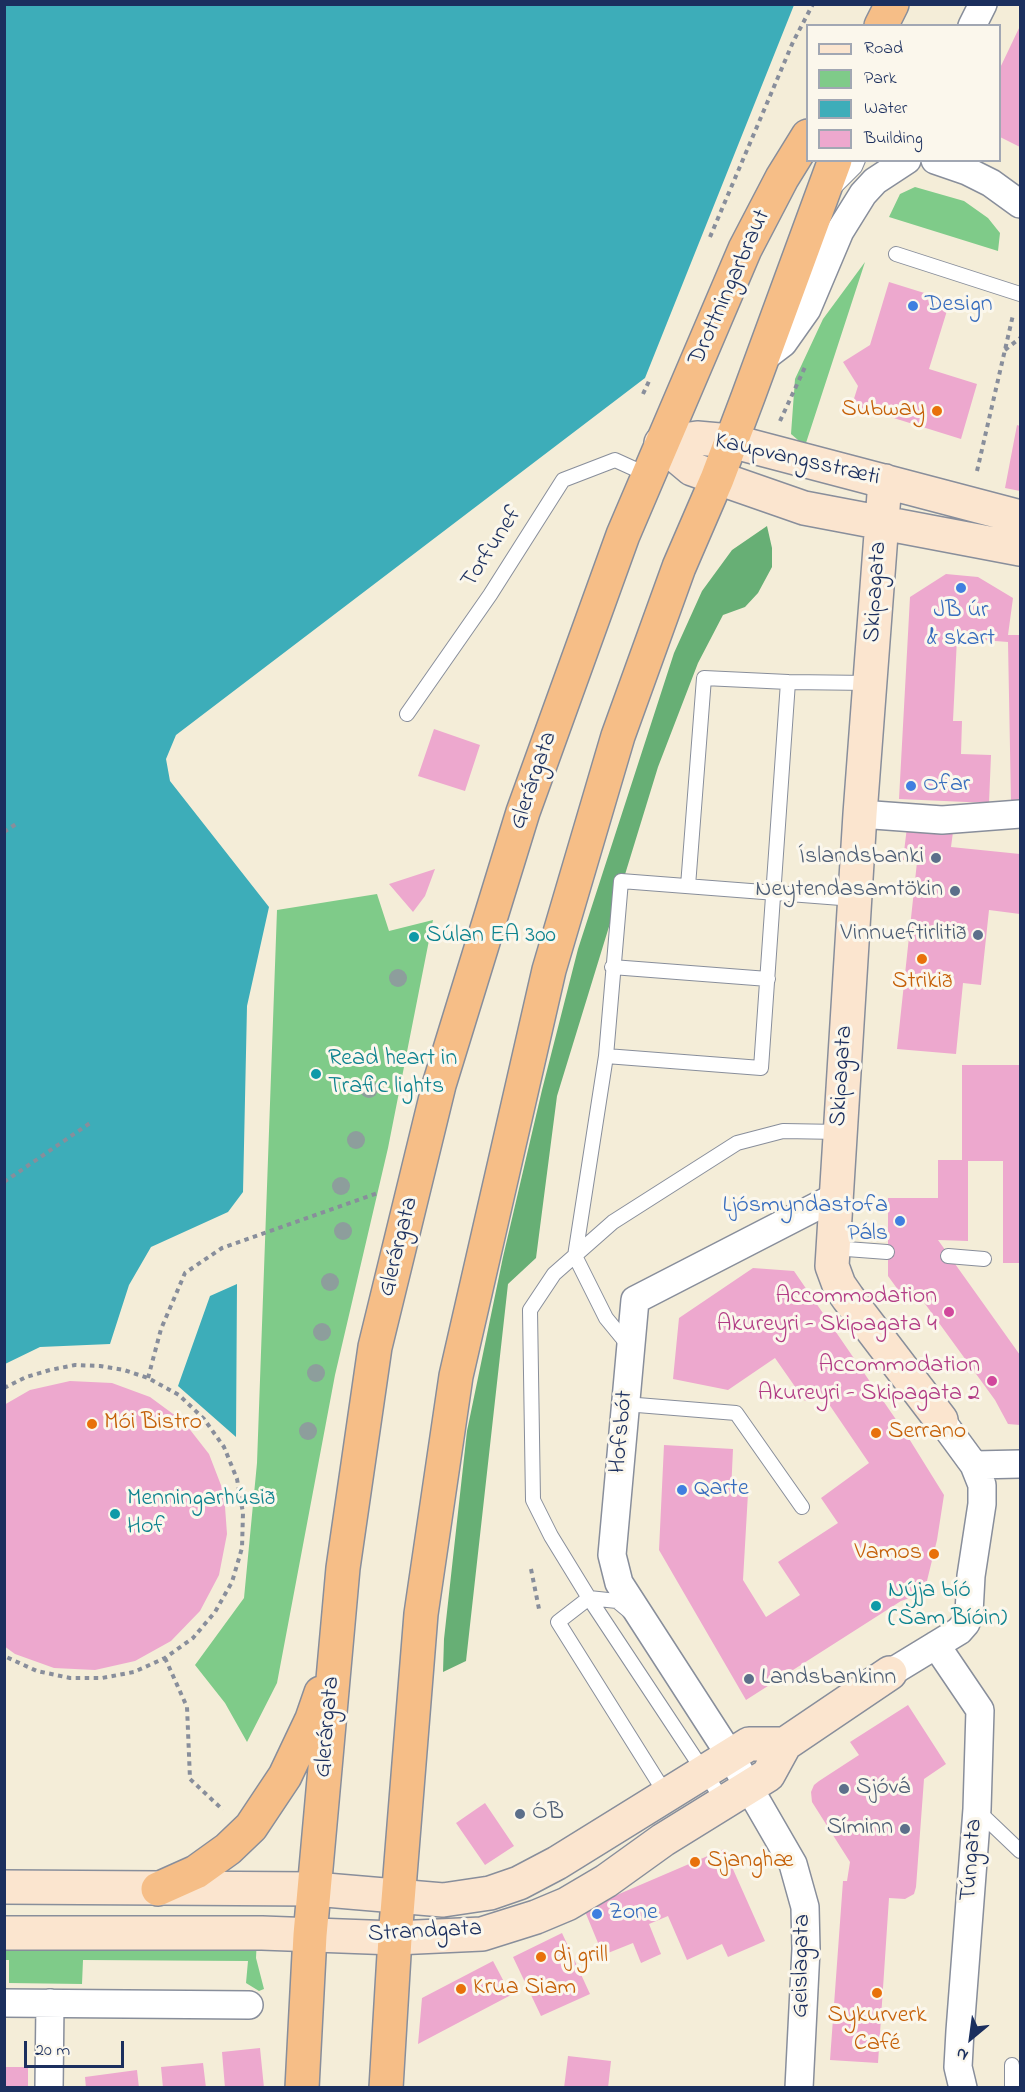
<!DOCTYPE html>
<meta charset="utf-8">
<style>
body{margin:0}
#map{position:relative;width:1025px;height:2092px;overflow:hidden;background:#f4edd8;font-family:"Indie Flower",sans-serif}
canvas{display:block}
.frame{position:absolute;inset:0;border:6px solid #1b2f5e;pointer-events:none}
.legend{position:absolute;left:806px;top:24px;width:195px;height:138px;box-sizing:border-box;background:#fbf7ec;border:2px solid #a1a7b3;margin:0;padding:8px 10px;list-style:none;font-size:18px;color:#1b2f5e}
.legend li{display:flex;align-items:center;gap:12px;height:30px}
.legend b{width:30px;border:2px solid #a1a7b3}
.north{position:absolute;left:941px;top:2008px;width:60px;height:60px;-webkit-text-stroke:4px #fbf7ec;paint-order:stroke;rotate:209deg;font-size:16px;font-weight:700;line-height:24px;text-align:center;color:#1b2f5e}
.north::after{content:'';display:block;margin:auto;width:21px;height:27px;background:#1b2f5e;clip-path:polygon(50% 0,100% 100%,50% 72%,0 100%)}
.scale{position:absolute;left:24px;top:2041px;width:100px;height:27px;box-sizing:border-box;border:3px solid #1b2f5e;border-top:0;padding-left:8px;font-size:18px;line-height:21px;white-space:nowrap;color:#1b2f5e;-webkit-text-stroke:4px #fbf7ec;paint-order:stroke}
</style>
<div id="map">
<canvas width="1025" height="2092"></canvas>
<div class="frame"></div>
<ul class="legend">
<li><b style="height:8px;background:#fbe5cf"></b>Road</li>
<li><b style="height:16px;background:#7fcb89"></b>Park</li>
<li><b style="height:16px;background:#3dadb9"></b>Water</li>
<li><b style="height:16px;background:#eda8ce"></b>Building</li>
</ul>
<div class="north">N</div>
<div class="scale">20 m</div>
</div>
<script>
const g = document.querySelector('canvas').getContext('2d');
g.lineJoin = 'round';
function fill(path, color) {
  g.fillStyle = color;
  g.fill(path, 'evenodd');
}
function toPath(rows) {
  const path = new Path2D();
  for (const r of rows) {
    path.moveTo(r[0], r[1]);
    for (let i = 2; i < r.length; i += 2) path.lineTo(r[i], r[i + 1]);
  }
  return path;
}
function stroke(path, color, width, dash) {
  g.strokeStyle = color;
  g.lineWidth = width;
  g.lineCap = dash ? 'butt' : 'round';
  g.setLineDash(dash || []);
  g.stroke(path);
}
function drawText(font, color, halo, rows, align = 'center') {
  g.font = font + ' "Indie Flower",sans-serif';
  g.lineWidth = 6;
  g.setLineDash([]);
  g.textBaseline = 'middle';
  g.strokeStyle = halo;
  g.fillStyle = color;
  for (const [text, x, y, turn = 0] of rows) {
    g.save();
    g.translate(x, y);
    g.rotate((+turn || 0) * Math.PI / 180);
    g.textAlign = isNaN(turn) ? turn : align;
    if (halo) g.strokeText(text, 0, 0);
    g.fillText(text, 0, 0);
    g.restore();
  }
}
fill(toPath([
 [915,187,964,201,988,218,1000,233,998,251,889,217,900,194],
 [865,262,805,446,791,434,795,379,823,319],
 [377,894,389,931,433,920,388,1148,335,1375,277,1683,247,1742,225,1703,195,1665,244,1598,257,1463,277,910],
 [5,1936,257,1937,256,1958,264,1989,259,1991,246,1983,248,1961,83,1960,82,1984,9,1983,9,1960,5,1960]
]), '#7fcb89');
fill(toPath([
 [767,526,772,548,772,567,758,593,745,607,723,615,698,663,658,767,557,1096,536,1258,508,1284,466,1661,443,1672,444,1639,467,1431,503,1257,542,1090,578,949,674,653,702,591,732,550]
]), '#67af75');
fill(toPath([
 [5,4,794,5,645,378,176,735,166,759,170,781,269,907,247,1006,243,1192,228,1212,151,1247,129,1285,110,1344,40,1347,5,1364],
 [237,1284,236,1437,178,1386,210,1296]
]), '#3dadb9');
fill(toPath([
 [1020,26,1020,147,1000,137,1000,68],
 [889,282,950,301,929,369,977,384,961,439,852,405,858,386,843,362,870,345],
 [1017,425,1020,426,1020,491,1005,488],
 [946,574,978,577,1013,598,1008,635,1020,635,1020,802,1011,802,1008,642,957,638,953,721,962,721,961,754,991,755,989,803,899,799,910,597],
 [434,729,480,745,465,791,418,776],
 [907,827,953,832,951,847,1020,854,1020,914,989,910,981,985,963,983,956,1054,897,1049,917,862,903,860],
 [435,869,425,896,413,912,389,884],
 [962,1065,1020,1065,1020,1263,1003,1263,1003,1161,968,1161,968,1241,938,1240,1020,1355,1020,1425,1008,1424,995,1400,915,1290,904,1298,888,1276,888,1198,938,1198,938,1160,962,1160],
 [753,1268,794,1271,908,1437,944,1495,937,1540,924,1593,901,1601,746,1700,659,1550,664,1445,733,1449,731,1492,748,1493,743,1580,766,1617,800,1595,778,1562,838,1523,821,1498,869,1463,820,1391,805,1401,775,1358,728,1390,673,1379,679,1318],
 [70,1381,112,1383,150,1397,184,1422,209,1454,224,1493,227,1534,219,1575,200,1611,171,1641,135,1661,95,1670,54,1668,15,1654,4,1646,4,1405,30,1390],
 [908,1705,946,1764,924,1779,916,1887,914,1894,905,1899,889,1898,878,2063,830,2060,843,1881,847,1881,850,1862,812,1802,811,1792,814,1785,819,1781,859,1755,850,1742],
 [485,1803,514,1846,485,1865,456,1823],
 [724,1849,765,1941,728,1957,722,1944,687,1960,668,1916,649,1924,661,1954,641,1963,633,1943,603,1955,584,1909],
 [562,1933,590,1994,541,2016,513,1957],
 [493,1961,511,1995,418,2044,422,1998],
 [260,2048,264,2088,225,2088,222,2052],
 [568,2056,611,2061,608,2088,564,2088],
 [203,2063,206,2088,163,2088,161,2067],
 [4,2067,28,2067,28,2088,4,2088],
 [137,2070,139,2088,86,2088,85,2077]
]), '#eda8ce');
const lane = toPath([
 [835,187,855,167,858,160],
 [896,254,1020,294],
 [407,714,490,595,563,480,615,460,648,475],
 [688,886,704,678,788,682,870,683],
 [612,967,768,979],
 [606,1056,761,1068,788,682],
 [833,1248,887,1252],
 [948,1256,984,1259],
 [629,1346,606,1318,575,1256,606,1056,621,881,854,899],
 [625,1404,736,1413,802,1507],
 [629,1611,617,1601,589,1598,558,1622,667,1796],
 [724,1802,589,1598,551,1536,533,1500,530,1310,554,1274,613,1222,737,1143,783,1131,840,1132],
 [978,1811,1020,1851],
 [1012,2088,1012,2065]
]);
const street = toPath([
 [972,26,983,4],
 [935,160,967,171,991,183,1020,204],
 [762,359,783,343,807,309,840,231,863,194,875,181,907,160],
 [860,814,942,820,1020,814],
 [974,1465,1020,1464],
 [936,1645,980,1710,977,1809,960,2031,958,2067,963,2088],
 [890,1673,959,1631,966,1623,969,1613,971,1576,982,1504,982,1485,974,1465,941,1420],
 [4,2003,249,2005],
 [49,2088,50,2003],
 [799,2088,806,1949,805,1907,793,1864,730,1755,619,1583,612,1555,635,1300,835,1197]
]);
const secondary = toPath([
 [661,443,692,469,804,508,1020,549],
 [661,443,697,438,731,441,1020,517],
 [885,481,860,814,832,1266,839,1285,848,1298,941,1420],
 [4,1887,314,1889,443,1900,490,1893,519,1883,557,1863,749,1744,785,1744],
 [4,1933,262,1933,395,1938,482,1934,536,1917,567,1904,606,1881,663,1840,768,1775,785,1744,890,1673]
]);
const highway = toPath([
 [881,26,892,4],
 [158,1889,196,1872,228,1849,251,1827,285,1776,312,1719,321,1693],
 [302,2088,310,1935,343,1568,375,1347,439,1085,523,812,623,535,745,249,782,178,808,136],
 [386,2088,395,1938,421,1614,456,1376,549,970,618,736,679,567,717,479,748,397,835,160]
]);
stroke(lane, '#888e9b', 16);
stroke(street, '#888e9b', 30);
stroke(secondary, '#888e9b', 36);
stroke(highway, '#888e9b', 36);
stroke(toPath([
 [710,237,793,42,813,4],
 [1005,350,1020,338],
 [643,394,650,379],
 [780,421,806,365],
 [977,471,1013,315],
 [4,832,19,822],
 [4,1182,93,1121],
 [148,1378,161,1329,185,1273,222,1248,378,1193],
 [4,1388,26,1377,50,1370,75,1365,100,1366,124,1370,148,1378,179,1395,204,1419,224,1447,237,1479,243,1513,242,1548,232,1582,215,1612,193,1638,165,1658,134,1672,102,1678,70,1678,37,1671,4,1656],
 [531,1569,539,1609],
 [165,1658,187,1707,190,1779,223,1810]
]), '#888e9b', 4, [4.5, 4.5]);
stroke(lane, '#fff', 14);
stroke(street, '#fff', 27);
stroke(secondary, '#fbe5cf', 33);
stroke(highway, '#f6be87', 33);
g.fillStyle = '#8d9e9c';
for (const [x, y] of [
 [398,978],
 [369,1089],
 [356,1140],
 [341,1186],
 [343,1231],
 [330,1282],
 [322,1332],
 [316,1373],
 [308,1431]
]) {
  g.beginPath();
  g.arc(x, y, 9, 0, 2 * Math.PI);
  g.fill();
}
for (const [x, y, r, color] of [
 [913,306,6,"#3f7fe0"],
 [937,411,6,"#e8710a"],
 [961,588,6,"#3f7fe0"],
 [911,786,6,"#3f7fe0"],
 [936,858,6,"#5c6f8a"],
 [955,891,6,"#5c6f8a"],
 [978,935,6,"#5c6f8a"],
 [414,937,6,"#0f9aa8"],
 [922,959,6,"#e8710a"],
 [316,1074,6,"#0f9aa8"],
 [900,1221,6,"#3f7fe0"],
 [949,1312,6,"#d1479c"],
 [992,1381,6,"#d1479c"],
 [92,1424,6,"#e8710a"],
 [876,1433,6,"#e8710a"],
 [682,1490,6,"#3f7fe0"],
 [115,1514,6,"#0f9aa8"],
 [934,1554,6,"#e8710a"],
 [876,1606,6,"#0f9aa8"],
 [749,1679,6,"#5c6f8a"],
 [844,1789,6,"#5c6f8a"],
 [520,1814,6,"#5c6f8a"],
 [905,1829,6,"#5c6f8a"],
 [695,1862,6,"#e8710a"],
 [597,1914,6,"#3f7fe0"],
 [541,1957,6,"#e8710a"],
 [461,1989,6,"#e8710a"],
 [877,1993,6,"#e8710a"]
]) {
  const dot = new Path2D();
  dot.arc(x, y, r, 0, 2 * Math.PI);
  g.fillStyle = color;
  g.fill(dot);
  stroke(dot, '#fbf7ec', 2);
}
drawText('24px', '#1b2f5e', '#fbf7ec', [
 ["Drottningarbraut",731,288,-66],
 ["Kaupvangsstræti",797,461,13],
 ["Torfunef",493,548,-57],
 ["Skipagata",877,592,-86],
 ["Glerárgata",535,781,-71],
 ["Skipagata",843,1076,-86],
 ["Glerárgata",400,1247,-76],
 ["Hofsbót",623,1432,-85],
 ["Glerárgata",329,1727,-85],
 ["Túngata",973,1860,-86],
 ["Strandgata",425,1933,-3],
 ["Geislagata",803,1966,-89]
]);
drawText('24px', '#366cbe', '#fbf7ec', [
 ["Design",925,306],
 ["JB úr",961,612,"center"],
 ["& skart",961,640,"center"],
 ["Ofar",923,786],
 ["Ljósmyndastofa",888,1207,"right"],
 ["Páls",888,1235,"right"],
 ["Qarte",694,1490],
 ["Zone",609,1914]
], 'left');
drawText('24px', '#c56008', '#fbf7ec', [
 ["Subway",925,411,"right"],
 ["Strikið",922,983,"center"],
 ["Mói Bistro",104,1424],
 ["Serrano",888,1433],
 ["Vamos",922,1554,"right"],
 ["Sjanghæ",707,1862],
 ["dj grill",553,1957],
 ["Krua Siam",473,1989],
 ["Sykurverk",877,2017,"center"],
 ["Café",877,2045,"center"]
], 'left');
drawText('24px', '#4e5e75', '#fbf7ec', [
 ["Íslandsbanki",924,858],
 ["Neytendasamtökin",943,891],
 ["Vinnueftirlitið",966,935],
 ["Landsbankinn",761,1679,"left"],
 ["Sjóvá",856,1789,"left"],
 ["ÓB",532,1814,"left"],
 ["Síminn",893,1829]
], 'right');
drawText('24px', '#0d838f', '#fbf7ec', [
 ["Súlan EA 300",426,937],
 ["Read heart in",328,1060],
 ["Trafic lights",328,1088],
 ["Menningarhúsið",127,1500],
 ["Hof",127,1528],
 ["Nýja bíó",888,1592],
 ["(Sam Bíóin)",888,1620]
], 'left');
drawText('24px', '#b23c85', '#fbf7ec', [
 ["Accommodation",937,1298],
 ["Akureyri - Skipagata 4",937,1326],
 ["Accommodation",980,1367],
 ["Akureyri - Skipagata 2",980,1395]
], 'right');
</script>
